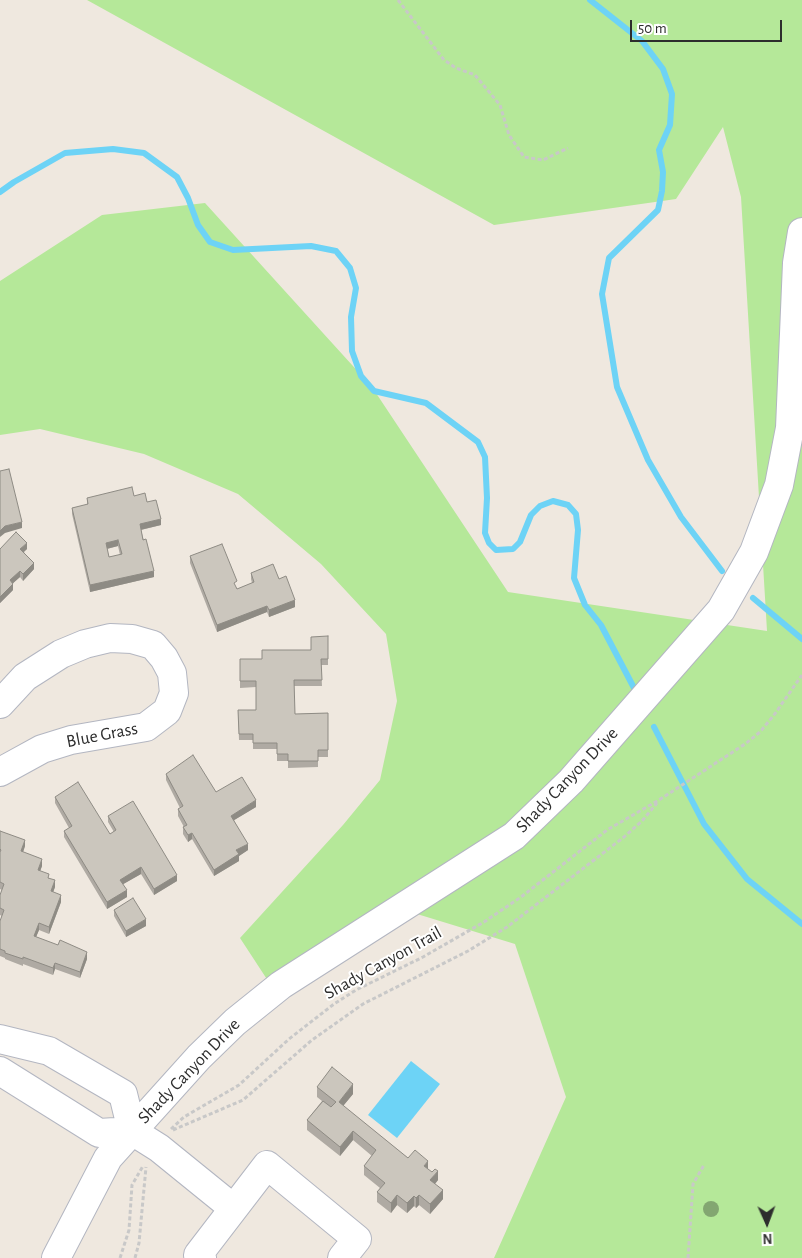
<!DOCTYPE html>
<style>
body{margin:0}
#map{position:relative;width:802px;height:1258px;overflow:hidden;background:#efe8df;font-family:"Alegreya Sans",sans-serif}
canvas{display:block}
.north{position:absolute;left:742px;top:1198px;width:50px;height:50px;-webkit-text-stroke:4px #fff;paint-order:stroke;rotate:178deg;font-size:14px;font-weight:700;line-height:20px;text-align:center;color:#2d2d2d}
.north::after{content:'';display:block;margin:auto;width:18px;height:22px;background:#2d2d2d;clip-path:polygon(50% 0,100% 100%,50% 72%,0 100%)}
.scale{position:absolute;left:630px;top:20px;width:152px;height:22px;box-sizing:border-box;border:2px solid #2d2d2d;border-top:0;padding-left:6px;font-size:15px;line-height:18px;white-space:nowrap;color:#2d2d2d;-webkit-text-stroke:4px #fff;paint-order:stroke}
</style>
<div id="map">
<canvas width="802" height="1258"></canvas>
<div class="north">N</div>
<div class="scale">50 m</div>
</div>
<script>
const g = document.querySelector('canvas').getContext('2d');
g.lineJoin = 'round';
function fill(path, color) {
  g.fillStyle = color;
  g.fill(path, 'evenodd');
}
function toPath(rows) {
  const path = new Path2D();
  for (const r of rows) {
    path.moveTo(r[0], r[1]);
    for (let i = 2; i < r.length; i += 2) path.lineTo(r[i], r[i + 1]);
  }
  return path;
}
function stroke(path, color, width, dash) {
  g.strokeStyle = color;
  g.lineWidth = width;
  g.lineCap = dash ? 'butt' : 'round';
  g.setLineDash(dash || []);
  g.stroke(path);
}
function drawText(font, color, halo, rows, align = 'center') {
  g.font = font + ' "Alegreya Sans",sans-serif';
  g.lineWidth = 4;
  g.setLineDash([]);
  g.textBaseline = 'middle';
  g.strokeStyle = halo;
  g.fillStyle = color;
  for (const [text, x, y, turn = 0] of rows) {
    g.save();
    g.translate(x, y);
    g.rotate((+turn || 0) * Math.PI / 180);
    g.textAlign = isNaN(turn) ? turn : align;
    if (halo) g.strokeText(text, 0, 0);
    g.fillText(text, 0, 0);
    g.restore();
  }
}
fill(toPath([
 [87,0,802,0,802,1258,494,1258,566,1097,515,944,404,910,274,990,240,938,343,825,380,780,397,701,386,634,321,564,238,494,144,454,40,429,0,435,0,281,102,215,205,203,372,387,508,592,767,631,741,197,723,127,676,199,494,225]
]), '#b5e899');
fill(toPath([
 [411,1061,440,1084,397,1138,368,1115]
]), '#6dd3f6');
stroke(toPath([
 [590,0,642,41,663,69,672,94,670,125,659,150,663,172,662,191,658,210,609,258,602,294,617,387,648,460,681,517,722,571],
 [0,192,14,182,65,153,113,149,144,153,177,177,188,198,198,225,210,242,233,250,311,246,336,251,350,268,356,288,351,317,352,351,361,376,374,391,426,403,478,442,485,457,487,498,485,533,489,543,496,550,513,549,520,542,531,515,540,506,553,501,568,505,576,514,578,530,574,578,585,605,601,625,634,688],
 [753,598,802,639],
 [654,727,704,824,747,879,802,924]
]), '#6dd3f6', 6);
const minor = toPath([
 [0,704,25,677,61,654,85,644,110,638,132,639,153,645,164,658,172,673,174,693,167,711,146,727,71,740,42,749,0,772],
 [0,1039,49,1051,123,1094,132,1131],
 [0,1071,99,1133,132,1131],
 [132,1131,159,1148,233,1208],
 [56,1258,108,1158,199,1057,235,1022,281,985,514,836,571,781,721,610,754,552,779,485,790,428,797,263,802,232],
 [202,1258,198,1255,267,1165,357,1239,342,1258]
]);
stroke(minor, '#b3b6c1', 30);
stroke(toPath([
 [398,0,444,60,456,68,475,75,500,105,509,135,524,157,543,160,568,148],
 [171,1129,184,1117,239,1085,289,1039,334,1004,356,990,423,957,484,922,521,897,607,830,659,800,745,744,760,732,774,715,802,675],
 [173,1130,243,1100,312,1040,363,1004,468,951,507,927,624,837,642,821,657,803],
 [120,1258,129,1230,132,1185,143,1166],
 [135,1258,139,1243,146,1167],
 [688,1258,693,1184,704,1165]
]), '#c8c8c8', 3, [4, 2.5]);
stroke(minor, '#fff', 28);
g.fillStyle = '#83a671';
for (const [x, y] of [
 [711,1209]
]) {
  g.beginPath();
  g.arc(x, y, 8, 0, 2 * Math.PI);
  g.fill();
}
fill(toPath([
 [134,496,147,502,161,525,141,530,154,577,90,592,72,514,72,508,87,505,87,498],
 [118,546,120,555,109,557,107,549],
 [0,549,27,549,24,552,34,569,23,581,20,577,13,583,13,590,0,603],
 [190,556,237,588,237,589,252,583,251,579,251,573,279,579,295,607,269,617,267,612,217,632,190,563],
 [328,636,328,665,321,665,322,686,294,686,295,714,328,713,328,757,318,757,318,767,288,768,288,761,277,761,277,749,253,749,253,740,239,740,238,710,256,710,256,687,240,688,240,659,262,659,311,650],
 [166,774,256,807,234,820,248,850,239,856,239,861,214,876,192,839,188,842,183,834,183,827,184,827,178,816,178,809,180,808,166,780],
 [55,797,110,834,114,832,108,822,108,816,177,881,154,895,141,874,123,884,127,897,107,909,64,837,64,831,69,828,55,803],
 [0,832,25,846,23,852,42,866,40,871,49,878,55,887,53,892,61,902,49,934,39,930,36,937,87,959,80,978,55,969,53,975,23,964,23,966,5,959,5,958,0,956,0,921,2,916,0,915,0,895,2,890,0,889],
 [114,910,146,926,126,937,114,916],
 [317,1087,353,1094,343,1106,408,1158,428,1169,438,1180,435,1184,443,1199,430,1214,419,1205,416,1208,414,1206,407,1213,397,1205,391,1213,377,1202,377,1192,380,1188,364,1175,364,1166,372,1156,353,1140,340,1156,307,1130,307,1120,322,1101,317,1097]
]), '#afaaa3');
fill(toPath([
 [161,519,161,525,140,530,140,524],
 [22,522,22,528,5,533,0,537,0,531,5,526],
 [118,540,118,546,106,549,106,543],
 [27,543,27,549,20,555,20,549],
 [34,563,34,569,23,581,23,574],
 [20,571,20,577,10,586,10,580],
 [154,571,154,577,90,592,90,585],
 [13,584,13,590,0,603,0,597],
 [295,600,295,607,269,617,269,610],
 [267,606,267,612,217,632,217,625],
 [256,800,256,807,231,822,231,816],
 [192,833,192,839,188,842,188,835],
 [25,840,25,846,21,858,21,851],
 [248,844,248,850,239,856,239,861,214,876,214,870,236,850],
 [42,859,42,866,38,877,38,870],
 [141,867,141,874,120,886,120,880],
 [177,875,177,881,154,895,154,889],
 [55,880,55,887,51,898,51,891],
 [127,890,127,897,107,909,107,902],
 [61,895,61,902,49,934,49,927],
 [146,919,146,926,126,937,126,931],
 [39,923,39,930,34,942,34,936],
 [87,952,87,959,80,978,80,972],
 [55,963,55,969,53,975,53,968],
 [353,1084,353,1094,339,1111,339,1102],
 [353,1131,353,1140,340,1156,340,1147],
 [428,1161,428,1170,424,1166],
 [438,1171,438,1180,430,1190,430,1180],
 [443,1190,443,1199,430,1214,430,1204],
 [397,1195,397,1205,391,1213,391,1203],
 [419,1195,419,1205,416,1208,416,1198],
 [414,1196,414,1206,407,1213,407,1203]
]), '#8e8b84');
const building = toPath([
 [9,469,22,522,5,526,0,531,0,471,9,469],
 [132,487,134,496,145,493,147,502,156,500,161,519,140,524,143,540,146,539,154,571,90,585,72,508,88,504,87,498,132,487],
 [118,540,122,554,109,557,106,543,118,540],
 [16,532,27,543,20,549,34,563,23,574,20,571,10,580,13,584,0,597,0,549,16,532],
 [222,544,237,581,234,583,237,589,254,582,251,573,273,564,279,579,286,576,295,600,269,610,267,606,217,625,190,556,222,544],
 [328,636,328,659,321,659,322,680,294,680,295,714,328,713,328,750,318,750,318,761,288,761,288,754,277,754,277,743,253,743,253,734,239,734,238,710,256,710,256,681,240,681,240,659,262,659,262,650,311,650,311,637,328,636],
 [193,755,216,792,242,777,256,800,231,816,248,844,236,850,239,854,214,870,192,833,188,835,183,827,187,825,178,809,183,806,166,774,193,755],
 [78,782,110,834,116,830,108,816,133,801,177,875,154,889,141,867,120,880,127,890,107,902,64,831,72,826,55,797,78,782],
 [0,831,25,840,21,851,42,859,38,870,49,874,48,878,55,880,51,891,61,895,49,927,39,923,34,936,58,945,60,940,87,952,80,972,55,963,53,968,23,957,23,959,5,953,5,951,0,949,0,921,4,910,0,908,0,895,4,884,0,882,0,852,1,850,0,849,0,831],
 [133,898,146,919,126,931,114,910,133,898],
 [332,1067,353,1084,339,1102,408,1158,415,1150,428,1161,424,1166,432,1172,435,1169,438,1171,430,1180,443,1190,430,1204,419,1195,416,1198,414,1196,407,1203,397,1195,391,1203,377,1192,385,1183,364,1166,376,1150,353,1131,340,1147,307,1120,323,1101,331,1107,336,1102,317,1087,332,1067]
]);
fill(building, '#cbc6bd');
stroke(building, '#8e8b84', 1);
drawText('18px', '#2d2d2d', '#fff', [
 ["Blue Grass",102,735,-11],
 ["Shady Canyon Drive",567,780,-46],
 ["Shady Canyon Trail",383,963,-29],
 ["Shady Canyon Drive",189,1071,-46]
]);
</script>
